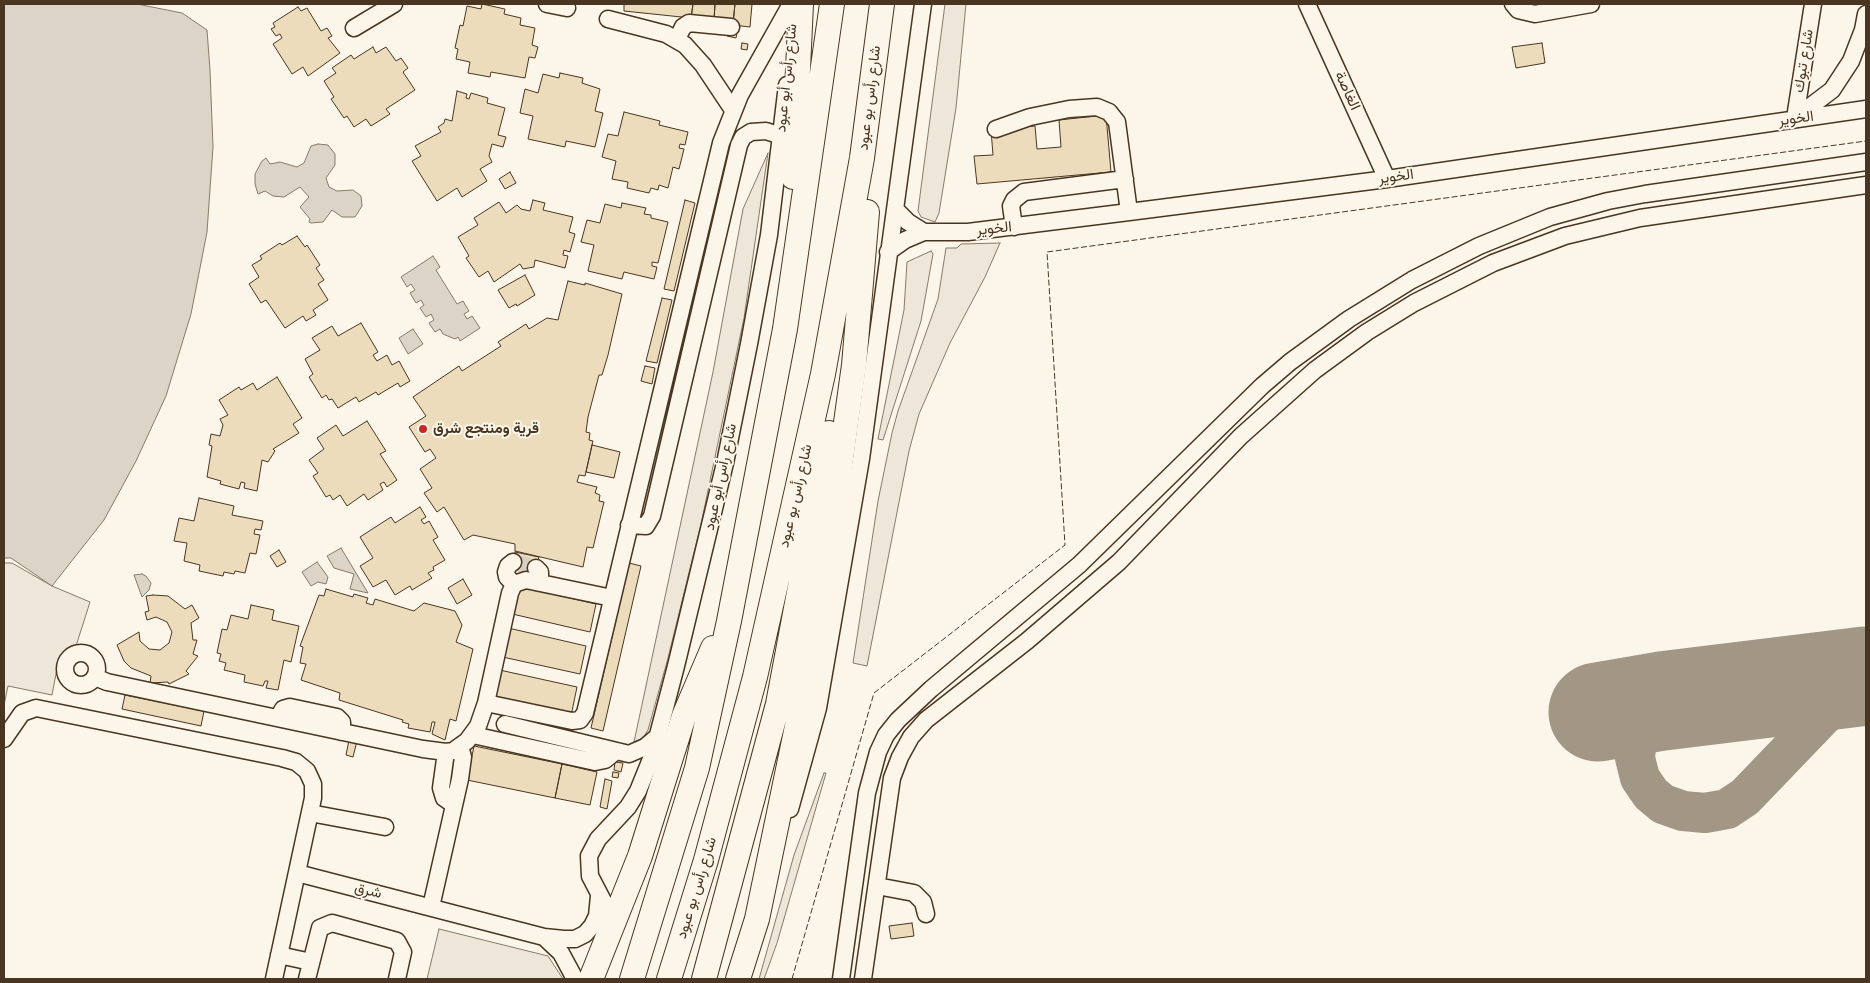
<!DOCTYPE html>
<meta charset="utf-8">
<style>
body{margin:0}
#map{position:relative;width:1870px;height:983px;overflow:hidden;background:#fbf6e9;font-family:"DM Sans",sans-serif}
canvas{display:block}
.frame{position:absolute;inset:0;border:5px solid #4a3520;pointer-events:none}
</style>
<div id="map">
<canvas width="1870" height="983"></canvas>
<div class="frame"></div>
</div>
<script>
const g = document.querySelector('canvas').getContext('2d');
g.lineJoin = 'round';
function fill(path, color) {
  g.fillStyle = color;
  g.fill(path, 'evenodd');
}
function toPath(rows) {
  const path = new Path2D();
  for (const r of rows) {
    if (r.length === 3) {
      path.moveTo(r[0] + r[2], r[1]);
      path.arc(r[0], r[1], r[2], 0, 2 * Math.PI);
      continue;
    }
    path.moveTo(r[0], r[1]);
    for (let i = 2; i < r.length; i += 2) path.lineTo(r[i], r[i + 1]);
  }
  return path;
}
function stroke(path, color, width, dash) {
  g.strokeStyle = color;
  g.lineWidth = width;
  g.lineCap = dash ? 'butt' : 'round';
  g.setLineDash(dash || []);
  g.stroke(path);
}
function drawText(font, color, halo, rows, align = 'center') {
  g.font = font + ' "DM Sans",Vazirmatn,sans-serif';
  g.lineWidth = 4;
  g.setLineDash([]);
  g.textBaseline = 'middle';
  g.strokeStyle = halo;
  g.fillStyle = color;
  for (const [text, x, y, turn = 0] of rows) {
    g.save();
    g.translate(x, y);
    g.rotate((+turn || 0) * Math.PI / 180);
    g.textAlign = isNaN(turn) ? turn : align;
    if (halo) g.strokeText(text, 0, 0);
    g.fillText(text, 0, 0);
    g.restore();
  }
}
const green = toPath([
 [945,4,966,4,956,108,939,213,935,222,921,217,918,211,945,4],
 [768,153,744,318,701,524,668,658,648,730,643,738,634,742,713,372,743,209,768,153],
 [1000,243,985,277,950,343,919,414,909,451,867,666,853,663,878,501,892,433,898,411,938,299,946,248,957,248,961,244,1000,243],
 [931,251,933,254,921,321,883,440,878,439,904,310,907,262,931,251],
 [4,563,12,563,52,586,90,602,76,646,59,658,52,695,8,686,4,705,4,563],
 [824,773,826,773,777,943,764,979,759,979,794,855,824,773],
 [439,929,548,956,563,979,427,979,439,929]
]);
fill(green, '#ede6d9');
stroke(green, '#887966', 1);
const water = toPath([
 [4,4,137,4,182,13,207,30,210,70,213,147,207,232,191,314,166,396,136,461,104,520,52,586,11,558,4,558,4,4],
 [318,144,328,145,335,154,335,165,326,178,329,187,337,191,353,190,361,196,362,206,355,217,342,217,332,210,323,222,311,223,309,222,310,219,300,207,309,197,300,187,284,197,273,196,265,191,258,194,255,184,255,174,262,161,266,158,270,164,280,162,297,167,304,163,311,146,318,144],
 [433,256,440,267,436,270,457,304,463,301,469,311,464,314,467,319,472,316,480,328,460,341,458,337,455,339,443,334,440,329,435,332,429,323,434,320,431,314,426,317,420,308,424,305,421,300,416,303,410,293,415,290,411,284,407,287,401,277,433,256],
 [413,329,423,344,408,354,399,338,413,329],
 [341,548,368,593,350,589,354,574,334,568,327,556,341,548],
 [317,562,328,577,326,584,318,582,311,586,302,572,317,562],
 [142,574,146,576,151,583,149,590,142,597,134,575,142,574]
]);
fill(water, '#dcd4c6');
stroke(water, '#887966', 1);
stroke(toPath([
 [1662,701,1637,737,1635,758,1640,778,1651,794,1663,804,1683,811,1705,813,1727,809,1745,797,1843,695,1866,682]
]), '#a29684', 40);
stroke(toPath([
 [1598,712,1662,701,1866,676]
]), '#a29684', 99);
const building = toPath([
 [482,4,505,9,504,14,521,18,520,25,535,28,532,45,538,47,535,58,529,57,525,78,491,72,490,77,468,73,470,62,456,59,458,49,455,48,460,25,463,26,467,6,481,9,482,4],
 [624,4,693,4,691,18,624,11,624,4],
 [693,4,715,4,714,20,691,18,693,4],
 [715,4,735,4,733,22,714,20,715,4],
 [735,4,752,4,750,27,733,25,735,4],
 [298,7,301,11,307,8,321,31,327,28,332,36,328,38,340,53,308,76,303,67,292,74,273,44,282,38,280,34,276,36,271,29,275,27,273,23,298,7],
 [728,31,737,33,736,38,727,36,728,31],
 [742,43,748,44,747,50,741,49,742,43],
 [1542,43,1545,63,1516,68,1512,47,1542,43],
 [373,47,376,53,386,47,396,61,401,58,408,68,403,72,415,90,386,109,390,114,371,126,366,119,354,127,347,116,344,118,331,99,334,97,324,81,336,73,332,68,351,55,354,59,373,47],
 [560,73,583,78,582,83,600,89,595,111,603,113,595,147,566,141,565,147,528,139,533,116,520,113,525,89,538,93,543,74,559,78,560,73],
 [457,91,467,94,466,98,469,99,471,93,488,98,487,103,505,108,498,135,506,137,503,147,492,144,489,156,492,162,480,169,487,181,462,197,457,188,437,201,412,161,421,156,415,146,441,132,438,127,444,123,445,119,452,121,457,91],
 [624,112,660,121,659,125,688,132,685,145,680,144,679,148,684,149,679,169,673,167,668,188,659,185,658,190,651,188,649,193,627,188,628,182,612,179,616,161,602,157,608,134,618,136,624,112],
 [1106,115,1111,172,977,184,974,156,993,155,991,130,1035,126,1037,149,1061,147,1059,120,1106,115],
 [510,172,516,183,505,189,499,179,510,172],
 [533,200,545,203,543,210,573,217,569,232,575,234,570,252,564,250,563,255,568,256,565,268,535,260,534,267,523,269,520,264,494,282,488,271,479,277,466,258,469,256,458,237,478,225,474,218,499,202,506,213,517,205,521,209,530,211,533,200],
 [685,200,695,203,674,291,664,289,685,200],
 [622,203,646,208,644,214,651,215,651,218,668,222,658,263,652,262,652,266,657,267,654,279,624,272,622,279,588,271,594,245,581,242,587,220,600,223,605,204,621,208,622,203],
 [297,236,305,247,307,245,320,265,316,268,324,280,318,284,328,300,313,310,316,315,306,321,303,316,285,328,266,300,261,303,249,284,259,277,252,265,262,259,260,256,280,243,282,245,297,236],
 [525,275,535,295,517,306,516,304,509,308,498,290,525,275],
 [568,281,585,285,585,283,622,294,608,355,602,375,599,375,588,417,586,432,590,433,589,440,593,441,585,476,579,475,577,482,597,487,595,493,600,495,599,501,604,502,593,548,587,547,583,567,515,551,515,544,473,535,464,540,444,507,437,512,424,493,432,488,420,469,436,458,430,449,425,452,409,427,426,416,413,397,459,366,462,371,501,346,498,342,526,324,529,329,547,318,558,320,568,281],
 [662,298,672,300,657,363,646,361,662,298],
 [361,323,378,352,373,355,377,361,387,355,392,365,399,361,410,381,400,387,398,383,378,395,376,392,359,402,356,397,338,408,332,399,329,400,326,395,322,398,309,377,313,374,305,359,320,350,312,338,332,326,338,336,361,323],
 [645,366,655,368,652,384,641,381,645,366],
 [277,377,302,418,293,424,299,433,273,449,275,451,268,462,262,460,257,491,244,488,245,483,241,482,239,489,220,484,221,481,207,477,212,446,209,445,211,434,220,436,223,425,220,419,228,415,219,400,239,387,241,390,253,383,257,390,277,377],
 [367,421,386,451,380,454,397,480,387,487,384,482,380,484,383,490,368,500,364,494,347,506,340,495,333,500,330,495,326,497,313,476,318,473,309,460,324,449,317,438,336,425,343,436,367,421],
 [592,445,620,452,614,478,586,472,592,445],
 [199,498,234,506,232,515,263,521,261,530,255,529,254,534,260,535,256,554,250,553,245,573,235,571,234,574,224,572,223,576,199,571,200,565,184,561,187,543,174,541,179,518,194,521,199,498],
 [420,507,426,517,421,520,424,524,429,521,438,537,433,540,445,560,433,567,434,570,428,573,432,578,412,590,410,586,395,595,386,580,373,587,360,566,373,558,360,537,391,517,395,523,420,507],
 [279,550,286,562,277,567,270,556,279,550],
 [515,552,539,557,535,573,512,567,515,552],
 [629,563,641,566,603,731,591,728,629,563],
 [463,579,472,595,457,604,448,588,463,579],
 [514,585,596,604,590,632,508,613,514,585],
 [326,589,353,597,354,594,368,598,366,603,373,605,375,599,414,611,424,603,455,611,462,625,456,642,473,649,456,721,450,719,445,740,432,734,435,722,432,722,430,732,408,728,409,724,402,722,403,720,339,700,340,693,301,680,306,664,300,663,303,647,300,646,319,595,324,596,326,589],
 [153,595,168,596,185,609,192,605,199,618,191,623,193,640,197,640,193,654,198,656,186,671,189,674,169,684,168,682,150,683,151,676,131,668,124,661,117,645,139,632,140,641,149,649,160,650,169,643,172,632,167,622,156,617,147,620,145,612,149,611,146,596,153,595],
 [251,605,274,610,272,620,299,626,291,662,284,660,278,690,266,688,268,681,265,681,263,686,244,682,245,675,224,670,226,663,219,661,221,654,217,653,222,629,227,630,231,615,248,619,251,605],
 [504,627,586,646,580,674,498,656,504,627],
 [495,669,577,687,571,716,489,697,495,669],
 [125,695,204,711,201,726,122,709,125,695],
 [349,740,357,741,353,757,346,755,349,740],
 [474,746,562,764,555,798,467,780,474,746],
 [615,762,623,763,621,772,614,770,615,762],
 [562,764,597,772,590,805,555,798,562,764],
 [613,772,619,773,618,778,612,777,613,772],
 [605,779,612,781,607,809,600,807,605,779],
 [912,923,914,936,891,939,889,926,912,923]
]);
fill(building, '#ecdcbc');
stroke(building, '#4a3520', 1);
stroke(toPath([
 [513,562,536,568]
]), '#d8cfc1', 16, [16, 8]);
const minor = toPath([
 [547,4,567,8],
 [1307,4,1387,179],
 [1513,4,1518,10,1535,14,1591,4],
 [608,19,666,34,685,45,703,65,733,110],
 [354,28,394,4],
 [677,39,683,27,689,23,731,27],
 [1795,118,1832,90,1851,61,1863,30,1866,14],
 [1795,118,1813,4],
 [996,129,1030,117,1069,109,1097,107,1109,112,1117,122,1129,212],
 [895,209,908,222,924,232],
 [1014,227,1011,206,1014,200,1024,192,1125,179],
 [888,252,905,240,924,232,968,232,1129,212,1387,179,1866,109],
 [629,525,646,526,652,516,739,145,743,137,751,132,766,131,781,136],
 [513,562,508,566,506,572,507,577,514,584],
 [536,568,540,572,540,583],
 [81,669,16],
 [95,677,107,682,423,749,446,752,453,751,467,741,478,726,486,703,510,593,514,584,526,580,612,598],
 [486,703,572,721,580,720,585,713,721,143,740,95,791,4],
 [278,718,283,709,290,707,337,717,342,722,342,732],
 [505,724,629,754,645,747,658,736],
 [473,735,595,762,605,760,616,751],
 [4,739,22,713,36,708,282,758,296,762,307,771,313,784,313,798,274,979],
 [446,752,441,788,444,798,454,805],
 [790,809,818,708,861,459,923,4],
 [310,813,385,827],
 [297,873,544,937,564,939,575,939,585,934,592,926,597,916,599,896],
 [877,886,914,893,923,902,926,914],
 [431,907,460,779,463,757,460,746],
 [614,922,590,876,589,856,598,839,628,807,638,791,653,754,676,666,725,463,749,344,769,235,787,85],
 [544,937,561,953,575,979],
 [279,955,311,962],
 [307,979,320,928,332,923,397,941,403,952,397,979],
 [841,979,867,793,878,752,886,735,898,720,931,689,1079,565,1262,386,1290,362,1349,319,1412,280,1479,246,1550,217,1608,201,1645,194,1866,162],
 [863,979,892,778,900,757,911,737,926,720,1027,641,1119,562,1241,436,1315,370,1367,332,1414,303,1493,263,1565,236,1640,218,1866,185]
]);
const highway = toPath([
 [793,177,801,4],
 [591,979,640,856,684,716,713,648],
 [632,979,697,768,729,621,785,329,832,4],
 [669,979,706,860,755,677,823,374,862,158,882,4],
 [704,979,778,704,829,433],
 [738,979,757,919,800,712,830,538,854,365,867,212]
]);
stroke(minor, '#4a3520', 19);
stroke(highway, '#4a3520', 26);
stroke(minor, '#fbf6e9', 16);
stroke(highway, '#fbf6e9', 24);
stroke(toPath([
 [792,979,874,693,1065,545,1047,252,1866,141]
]), '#4a3520', 1, [6, 2.5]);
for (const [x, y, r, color] of [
 [423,429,5,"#c62828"]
]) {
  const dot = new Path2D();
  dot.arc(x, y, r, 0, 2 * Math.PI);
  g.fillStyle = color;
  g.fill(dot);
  stroke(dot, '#fbf6e9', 2);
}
drawText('15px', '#4a3520', '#fbf6e9', [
 ["شارع تبوك",1804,61,-81],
 ["شارع رأس أبو عبود",787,78,-84],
 ["الغاصة",1347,91,65],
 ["شارع رأس بو عبود",870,98,-83],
 ["الخوير",1796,119,-8],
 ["الخوير",1396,177,-8],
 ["الخوير",994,229,-6],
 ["شارع رأس أبو عبود",721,477,-78],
 ["شارع رأس بو عبود",796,496,-77],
 ["شارع رأس بو عبود",697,888,-73],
 ["شرق",368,891,14]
]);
drawText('bold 15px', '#4a3520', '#fbf6e9', [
 ["قرية ومنتجع شرق",433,429]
], 'left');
</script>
